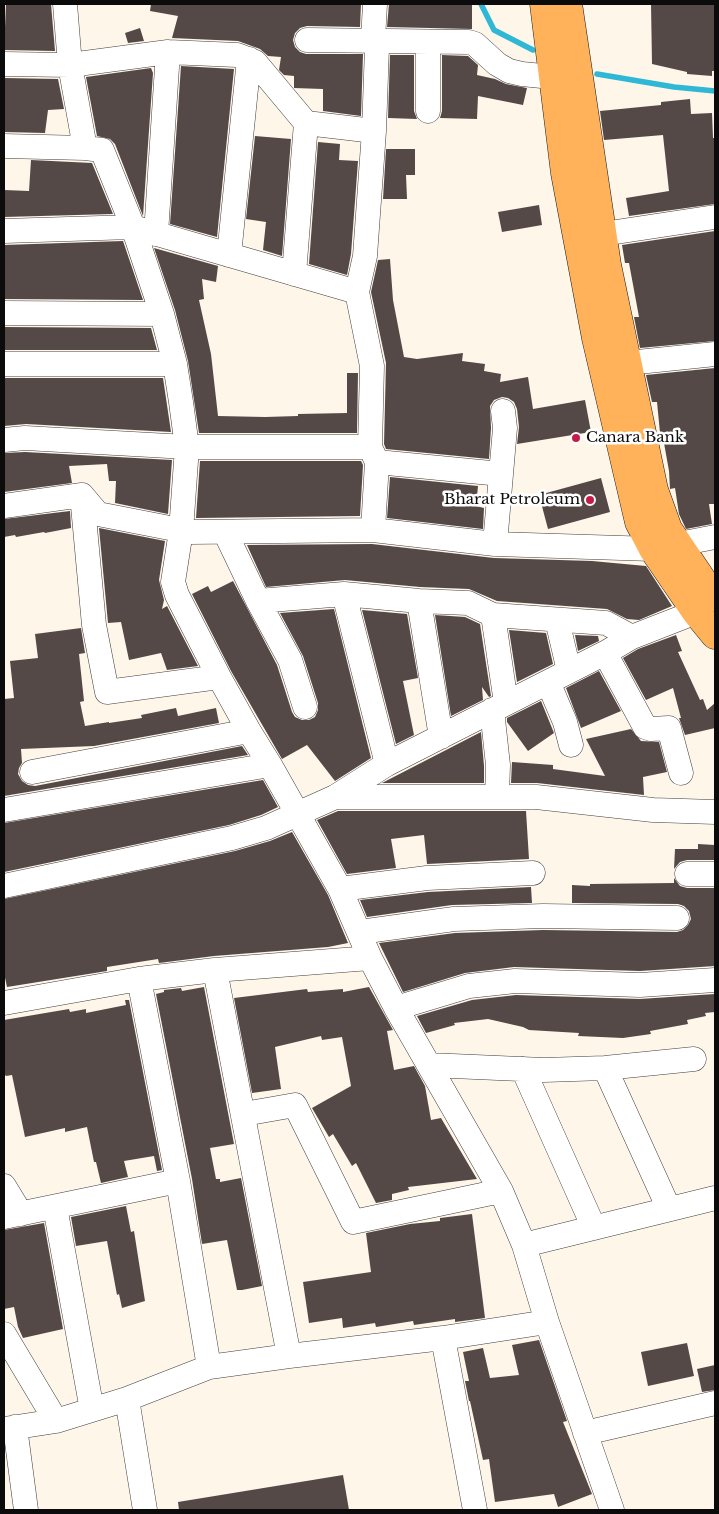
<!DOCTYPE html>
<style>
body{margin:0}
#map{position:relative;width:719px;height:1514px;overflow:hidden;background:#fff6ea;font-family:"Libre Baskerville",serif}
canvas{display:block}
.frame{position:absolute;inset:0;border:5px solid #0b0b0b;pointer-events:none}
</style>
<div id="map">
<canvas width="719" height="1514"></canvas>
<div class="frame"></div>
</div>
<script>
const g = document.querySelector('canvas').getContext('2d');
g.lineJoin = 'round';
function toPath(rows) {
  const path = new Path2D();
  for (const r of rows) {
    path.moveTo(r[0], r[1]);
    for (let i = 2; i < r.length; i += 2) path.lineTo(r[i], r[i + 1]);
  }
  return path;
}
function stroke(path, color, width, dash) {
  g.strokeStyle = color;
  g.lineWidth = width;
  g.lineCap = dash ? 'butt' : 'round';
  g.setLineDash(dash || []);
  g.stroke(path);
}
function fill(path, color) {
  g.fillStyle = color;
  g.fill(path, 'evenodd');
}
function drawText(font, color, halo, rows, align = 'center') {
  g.font = font + ' "Libre Baskerville",serif';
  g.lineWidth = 5;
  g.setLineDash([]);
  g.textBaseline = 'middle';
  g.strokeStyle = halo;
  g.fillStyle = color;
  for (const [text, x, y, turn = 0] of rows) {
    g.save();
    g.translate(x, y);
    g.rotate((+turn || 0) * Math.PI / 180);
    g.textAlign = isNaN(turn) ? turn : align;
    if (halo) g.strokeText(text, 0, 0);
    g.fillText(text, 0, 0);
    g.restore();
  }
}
stroke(toPath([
 [481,4,494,30,533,50],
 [597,74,674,87,715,91]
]), '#2eb8d5', 5.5);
fill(toPath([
 [6,4,51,4,55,51,4,50],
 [151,4,361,4,360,27,307,26,300,28,295,33,293,40,295,47,300,52,306,54,363,54,361,116,323,111,323,89,294,88,294,76,284,75,279,70,281,57,268,56,260,49,238,41,172,38,178,16,150,11],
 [389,4,472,4,472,29,387,27],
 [651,4,715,4,715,71,712,71,712,76,687,74,687,72,652,64],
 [140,28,144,41,128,43,125,33],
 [390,55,414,55,414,111,417,119,388,118],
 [442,55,468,56,478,65,477,75,495,79,506,84,527,88,523,105,478,96,477,119,440,118,442,111],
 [181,66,234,69,217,237,170,224],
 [151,68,153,73,143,216,115,144,110,139,97,136,86,77],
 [4,78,58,79,64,109,48,110,45,133,4,132],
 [690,99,691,114,712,113,713,138,715,138,715,204,629,216,626,198,669,191,663,135,604,140,600,111,661,105,661,102],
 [255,136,291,139,282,256,263,250,266,222,246,219],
 [318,142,340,144,339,160,358,161,351,254,347,275,309,264],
 [386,149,415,149,415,175,406,175,407,199,383,199],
 [31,160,92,163,113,214,4,217,4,190,29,191],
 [539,205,542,225,502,232,498,212],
 [715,231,715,341,640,348,634,317,639,317,629,263,625,263,622,245],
 [123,241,143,300,4,299,4,245],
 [154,248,218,266,216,282,202,279,204,299,199,300,211,354,218,416,265,417,298,416,298,414,347,413,347,373,358,373,357,433,199,433,188,361,175,310],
 [390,259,393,300,404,357,417,359,463,353,462,361,485,364,484,371,501,374,500,382,528,377,533,409,585,400,591,432,517,444,519,427,517,409,514,402,508,398,502,397,494,400,490,406,491,428,489,459,386,449,384,444,386,363,371,292,378,260],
 [4,327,151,328,157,350,4,350],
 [715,368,715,504,709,504,712,524,686,529,679,514,675,488,670,489,669,471,664,443,661,443,657,402,652,402,646,375],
 [4,378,163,378,171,432,26,424,4,426],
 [25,452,172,460,168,514,115,503,116,481,109,481,107,464,69,466,72,483,4,492,4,453],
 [200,461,361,461,363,465,360,516,196,518],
 [390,477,478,486,476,506,484,508,483,529,387,518],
 [601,478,610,512,548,529,539,495],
 [70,511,71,528,45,533,44,532,16,537,15,535,4,537,4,519],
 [99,528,165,541,159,580,164,600,162,609,167,606,198,666,167,670,161,653,129,660,121,622,108,623],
 [372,544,494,558,592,561,646,566,672,606,639,620,627,619,607,609,497,601,469,589,420,587,345,580,266,587,247,545],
 [233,581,277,665,292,712,295,717,302,720,309,720,315,717,318,710,318,703,303,656,280,613,334,609,371,758,335,781,307,745,282,759,231,671,192,594,208,586,211,592],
 [362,610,407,614,418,678,403,681,414,735,396,744],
 [435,615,465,617,480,624,491,696,489,697,482,687,483,700,451,716],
 [81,628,85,653,79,654,84,701,80,702,85,726,109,722,109,723,142,718,141,715,176,708,178,716,216,708,219,723,94,746,21,749,22,763,19,768,18,774,22,781,28,785,35,786,242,746,248,755,4,796,4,699,14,698,10,661,38,658,35,634],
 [509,630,546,633,553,664,517,682],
 [575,635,598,636,599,641,578,651],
 [676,635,682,651,678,652,700,700,703,699,707,710,715,703,715,728,685,735,679,718,681,718,673,688,646,700,623,658,638,649],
 [599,671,621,711,581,728,566,688],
 [541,701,554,733,528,751,507,722,507,718],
 [631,729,641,741,659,742,667,772,643,777,644,795,537,783,511,783,512,762,553,765,553,769,605,776,586,739],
 [481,732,484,766,484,783,382,783],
 [263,780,278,807,261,815,229,825,4,872,4,823],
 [338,811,526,811,529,859,427,864,424,835,391,839,396,868,347,874,317,820],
 [292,832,328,895,348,943,328,947,214,956,159,963,158,959,107,967,107,971,7,987,4,973,4,899,235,851,270,841],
 [698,844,715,845,715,860,687,860,680,862,674,869,675,849,698,849],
 [674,878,680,886,687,888,715,888,715,966,640,971,514,967,465,973,403,992,379,943,455,933,543,930,677,932,683,930,688,925,691,919,689,911,684,906,678,904,572,903,572,885,590,886,590,884,674,883],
 [531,887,532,903,452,905,367,917,360,900,428,892],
 [204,987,234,1144,210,1148,216,1179,220,1179,220,1182,241,1178,262,1286,242,1290,237,1290,227,1240,202,1244,192,1179,156,994,164,992,164,990,181,988,182,991],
 [369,987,393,1030,387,1031,394,1070,414,1066,425,1086,431,1120,441,1118,477,1179,408,1187,409,1190,392,1194,392,1200,376,1203,356,1163,352,1166,333,1134,329,1137,312,1108,351,1086,342,1037,322,1040,321,1036,275,1047,281,1089,252,1093,234,998,307,989,308,992,343,989,343,992],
 [715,994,715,1012,705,1013,706,1016,687,1020,688,1024,650,1031,651,1034,623,1038,578,1036,579,1033,529,1030,523,1027,488,1019,454,1023,455,1025,426,1033,417,1016,472,1000,516,995,640,999],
 [125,1000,129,1000,162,1170,157,1171,154,1156,124,1161,128,1177,101,1183,96,1162,94,1162,87,1127,65,1132,65,1128,25,1137,12,1075,6,1076,4,1074,4,1020,69,1009,70,1012,86,1009,86,1013,126,1005],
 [126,1206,131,1232,134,1231,145,1301,122,1308,119,1294,117,1295,107,1241,76,1246,71,1217],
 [472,1214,485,1318,455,1322,455,1319,414,1325,413,1321,376,1327,375,1323,343,1328,342,1318,309,1323,303,1282,371,1272,366,1233,410,1224,440,1221,440,1218],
 [44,1223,63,1329,23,1338,18,1327,14,1307,4,1309,4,1230],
 [539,1340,567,1421,563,1422,592,1494,558,1507,554,1494,495,1502,489,1459,483,1460,470,1401,469,1401,465,1381,469,1381,463,1352,483,1348,490,1378,519,1375,512,1345],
 [687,1343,694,1376,648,1386,641,1352],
 [715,1365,715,1390,702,1392,697,1369],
 [343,1475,349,1510,179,1510,178,1502]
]), '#554947');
const minor = toPath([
 [65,4,70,65,85,148],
 [307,40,469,42,475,44,497,64,509,71,522,74,552,77],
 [4,64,70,65,168,52,237,55,255,62,306,123,374,131],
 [428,111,428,42],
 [4,146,85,148,102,150,133,227,162,314,175,364,181,402,187,447,181,531,173,582,177,595,219,677,249,731,270,765,340,889,370,958,396,1008,501,1191,524,1245,547,1322,612,1510],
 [4,231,133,227,357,292],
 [156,234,168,52],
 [583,237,715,217],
 [229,255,249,59],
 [294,274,306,123],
 [4,313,162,314],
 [628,363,715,354],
 [4,364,175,364],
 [4,440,25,438,187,447,370,447],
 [377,462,501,474],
 [82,495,94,625,107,692,219,677],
 [4,506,82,495,98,514,190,532,373,530,495,544,653,549,715,537],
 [373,530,377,462,370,447,372,366,357,292,365,256,374,131,377,47,373,40,375,4],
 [225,532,258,601,290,660,305,707],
 [495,544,505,428,503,411],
 [344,594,387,764],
 [258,601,344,594,419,601,468,603,493,615,606,623,632,637],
 [419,601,441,737],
 [493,615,506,703],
 [557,620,569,671],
 [605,653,645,727,651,729,669,728,681,773],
 [548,682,565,722,571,745],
 [492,710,498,765,497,797],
 [32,772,249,731],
 [335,797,536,797,653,810,715,812],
 [4,810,270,765],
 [687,874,715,874],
 [4,886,232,838,266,828,335,797,387,764,605,653,632,637,696,612],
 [340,889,427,878,533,873],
 [360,932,454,919,543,916,677,918],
 [215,970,289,1356],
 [139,979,178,1181,209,1367],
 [4,1003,139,979,215,970,370,958],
 [396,1008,469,986,515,981,640,985,715,980],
 [429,1065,544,1070,605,1068,694,1059],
 [605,1068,669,1209],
 [523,1069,594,1228],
 [244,1114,295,1105,353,1222,501,1191],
 [4,1186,21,1214],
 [55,1207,92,1410],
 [4,1217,178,1181],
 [524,1245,715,1198],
 [4,1334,56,1421],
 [443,1338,475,1510],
 [127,1399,145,1510],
 [15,1427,26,1510],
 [4,1429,56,1421,127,1399,209,1367,289,1356,443,1338,547,1322],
 [585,1433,715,1403]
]);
const major = toPath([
 [544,4,565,173,596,338,639,522,653,549,696,612,715,635],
 [568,4,607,265,654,490,668,529,705,584,715,597]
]);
stroke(minor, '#3e3e3e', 25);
stroke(major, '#1c1c1c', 29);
stroke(minor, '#fff', 24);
stroke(major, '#ffb25a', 28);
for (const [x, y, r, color] of [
 [576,438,5,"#c31c49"],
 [590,500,5,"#c31c49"]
]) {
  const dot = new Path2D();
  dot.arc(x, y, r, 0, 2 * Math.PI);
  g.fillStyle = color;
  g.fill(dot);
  stroke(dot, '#fff', 2);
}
drawText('15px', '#0b0b0b', '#fff', [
 ["Canara Bank",586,438],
 ["Bharat Petroleum",580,500,"right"]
], 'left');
</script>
